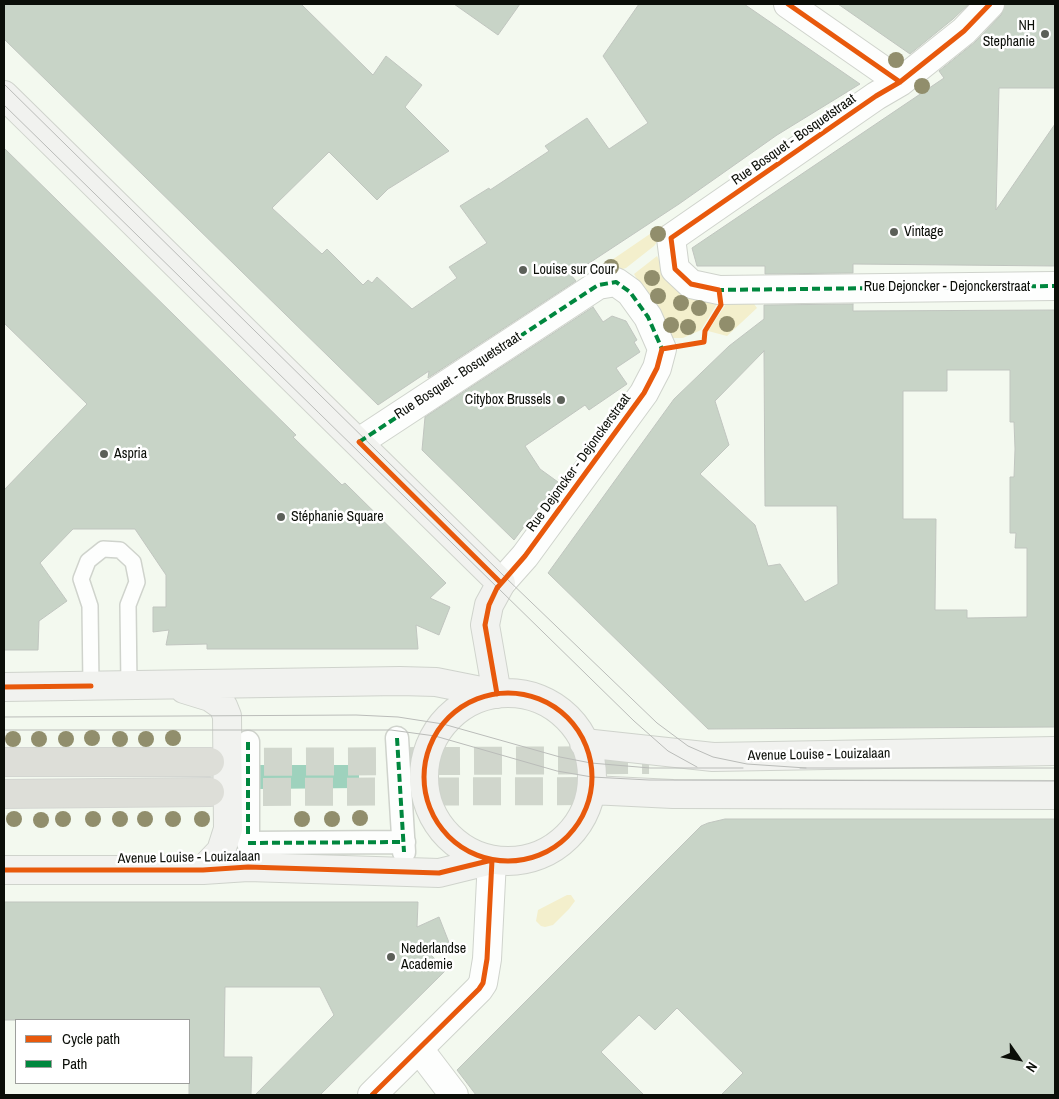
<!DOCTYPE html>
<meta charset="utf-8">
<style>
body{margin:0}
#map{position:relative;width:1059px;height:1099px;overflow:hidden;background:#f3f9ef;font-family:"Archivo Narrow",sans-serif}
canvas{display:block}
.frame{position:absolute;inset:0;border:5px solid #0b0e08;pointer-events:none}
.legend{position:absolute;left:15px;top:1019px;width:175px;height:65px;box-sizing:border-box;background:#fff;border:1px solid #9d9f9c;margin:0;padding:6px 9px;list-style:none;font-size:15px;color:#0b0e08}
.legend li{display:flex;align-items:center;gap:10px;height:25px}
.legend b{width:25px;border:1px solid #9d9f9c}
.north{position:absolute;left:994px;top:1034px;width:50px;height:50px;-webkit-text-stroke:4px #fff;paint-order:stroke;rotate:123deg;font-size:14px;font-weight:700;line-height:20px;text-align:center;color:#0b0e08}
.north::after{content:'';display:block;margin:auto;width:18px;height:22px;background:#0b0e08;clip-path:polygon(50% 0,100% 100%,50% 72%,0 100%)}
</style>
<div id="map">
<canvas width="1059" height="1099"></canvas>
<div class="frame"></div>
<ul class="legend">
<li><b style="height:6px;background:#e8590c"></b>Cycle path</li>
<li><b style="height:6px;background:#00873e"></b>Path</li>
</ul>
<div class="north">N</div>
</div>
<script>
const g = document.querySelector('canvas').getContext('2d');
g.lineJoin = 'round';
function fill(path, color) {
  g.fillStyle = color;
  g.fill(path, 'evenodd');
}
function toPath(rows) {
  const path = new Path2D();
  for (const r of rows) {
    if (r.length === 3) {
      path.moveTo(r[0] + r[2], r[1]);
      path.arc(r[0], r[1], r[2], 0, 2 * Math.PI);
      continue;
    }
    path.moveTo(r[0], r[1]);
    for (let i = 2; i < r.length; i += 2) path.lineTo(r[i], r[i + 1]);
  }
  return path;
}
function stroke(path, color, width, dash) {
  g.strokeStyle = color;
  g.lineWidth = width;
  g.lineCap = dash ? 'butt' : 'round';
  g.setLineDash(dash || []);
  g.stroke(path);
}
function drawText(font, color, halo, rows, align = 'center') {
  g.font = font + ' "Archivo Narrow",sans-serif';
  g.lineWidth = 5;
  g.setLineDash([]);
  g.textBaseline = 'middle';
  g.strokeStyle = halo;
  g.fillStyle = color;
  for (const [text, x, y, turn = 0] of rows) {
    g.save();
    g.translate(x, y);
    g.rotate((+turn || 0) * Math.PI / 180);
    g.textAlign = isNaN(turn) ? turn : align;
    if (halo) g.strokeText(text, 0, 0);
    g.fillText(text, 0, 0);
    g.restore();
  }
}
fill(toPath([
 [663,225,667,230,654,246,626,268,602,275,589,275,603,266,605,269,607,267,606,264],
 [657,256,670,282,681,294,694,300,717,304,701,330,683,338,672,338,666,331,634,274],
 [752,301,757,308,727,336,708,331,726,304],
 [567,895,571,895,575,901,569,909,553,925,545,927,541,926,536,921,538,910]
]), '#f3efcc');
fill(toPath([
 [259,765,359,765,359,788,259,789]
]), '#9ed2bd');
const building = toPath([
 [4,4,301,4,373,75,386,56,422,85,405,107,449,151,388,189,377,200,329,152,272,208,322,254,327,249,363,285,368,280,372,283,377,277,412,309,457,278,449,267,487,243,460,206,489,188,490,190,549,151,545,146,587,118,609,149,648,123,603,56,639,4,744,4,860,84,777,135,679,204,571,275,576,281,428,378,429,371,378,405,4,39,4,4],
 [454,4,520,4,498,35,454,4],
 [838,4,969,4,953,19,910,54,838,4],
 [1005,4,1055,4,1055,88,999,88,996,210,1055,124,1055,266,853,264,853,273,765,274,765,266,697,266,692,248,944,78,939,71,975,42,1001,15,1005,4],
 [4,148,296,435,293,437,342,485,345,483,446,583,430,598,450,607,439,635,416,625,418,649,207,649,207,644,166,645,169,630,153,632,153,607,166,607,166,575,135,529,73,529,40,563,67,601,39,621,38,650,4,650,4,490,87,404,4,323,4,148],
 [853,304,853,311,1055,310,1055,727,708,729,548,573,674,399,729,346,764,319,764,305,853,304],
 [764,351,765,506,837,506,838,584,805,602,780,564,768,566,755,525,700,474,729,445,715,401,764,351],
 [947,370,1010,370,1010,422,1014,422,1015,449,1014,477,1010,477,1010,533,1016,533,1015,548,1027,548,1027,617,967,618,967,610,935,610,936,519,903,519,903,391,947,391,947,370],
 [593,307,603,322,612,316,626,321,637,340,634,342,640,352,616,368,627,384,589,410,585,405,525,446,540,469,558,482,514,540,422,450,425,417,593,307],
 [1055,819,1055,1095,721,1095,743,1073,677,1008,655,1030,639,1015,601,1052,644,1095,476,1095,457,1070,701,826,708,823,725,819,1055,819],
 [4,902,418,902,417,927,439,917,450,945,431,955,446,970,320,1095,255,1095,334,1015,320,987,225,987,224,1057,252,1057,251,1095,189,1095,189,1020,4,1020,4,902]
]);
fill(building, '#c8d4c7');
stroke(building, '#c0c5bf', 1);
stroke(toPath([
 [222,762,649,760],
 [221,792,616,791]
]), '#d0d6cc', 28, [28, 14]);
const service = toPath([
 [91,686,90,606,81,579,88,561,103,549,120,550,133,562,137,582,128,605,129,686]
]);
const pedestrian = toPath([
 [397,738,404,852],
 [248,742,248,834],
 [248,843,404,842]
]);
const minor = toPath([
 [788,4,900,82],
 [990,4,964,31,900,82,876,96,671,238,675,269,691,284,719,290,1055,286],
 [359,442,598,285,616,282,630,292,648,317,662,349,657,368,644,393,525,556,501,583],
 [419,1049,454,1095],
 [372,1095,479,989,483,983,487,959,492,860]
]);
const secondary = toPath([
 [4,95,501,583,489,605,485,625,497,694],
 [4,687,400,681,436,682,496,694],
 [184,689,210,697,223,706,227,716,228,829,221,851,203,870],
 [508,777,84],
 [584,743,713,757,1055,751],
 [591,790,673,794,1055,795],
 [4,870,203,870,248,867,439,873,492,860]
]);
const trunk = toPath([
 [4,762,210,762],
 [4,794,210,792]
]);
stroke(service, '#cfd3cc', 18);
stroke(pedestrian, '#cfd3cc', 25);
stroke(minor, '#cfd3cc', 30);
stroke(secondary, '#cfd3cc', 30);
stroke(trunk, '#d4d6d2', 30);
stroke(service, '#fdfefd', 15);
stroke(pedestrian, '#fdfefd', 22);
stroke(minor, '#fdfefd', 28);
stroke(secondary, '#f1f2ef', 28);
stroke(trunk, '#ddded8', 28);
stroke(toPath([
 [4,84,506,578,657,723,688,746,713,757,747,764,806,768],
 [4,105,634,721,668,751,697,767],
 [4,717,356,715,398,717,443,724,560,757,591,763,650,768,743,768],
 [4,730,391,730,435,736,557,771,592,777,649,780,1055,781],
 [800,768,1055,768]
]), '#babcb9', 1);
stroke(toPath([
 [716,290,1055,286],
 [359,442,598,285,616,282,630,292,648,317,662,349,661,354],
 [397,738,404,852],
 [248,742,248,834],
 [248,843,404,842]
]), '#00873e', 4, [8, 4]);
stroke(toPath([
 [788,4,900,82],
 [359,442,501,583],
 [4,687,91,686],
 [508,777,84],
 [497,694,485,625,489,605,497,588,525,556,644,393,657,368,662,349,704,342,705,331,721,305,719,290,691,284,675,269,671,238,876,96,900,82,964,31,990,4],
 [4,870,203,870,248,867,439,873,492,860],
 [372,1095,479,989,483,983,487,959,492,860]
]), '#e8590c', 5);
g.fillStyle = '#918e6c';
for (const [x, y] of [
 [896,60],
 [922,86],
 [658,234],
 [611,267],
 [652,278],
 [658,296],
 [681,303],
 [699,308],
 [727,324],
 [671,325],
 [688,327],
 [92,738],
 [173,738],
 [13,739],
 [39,739],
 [66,739],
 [120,739],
 [146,739],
 [360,818],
 [14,819],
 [63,819],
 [93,819],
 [120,819],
 [145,819],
 [173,819],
 [202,819],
 [302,819],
 [332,819],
 [41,820]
]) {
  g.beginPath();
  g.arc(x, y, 8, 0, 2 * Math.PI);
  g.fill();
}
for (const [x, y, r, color] of [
 [1045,34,5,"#5c6059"],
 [894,232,5,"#5c6059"],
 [523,270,5,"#5c6059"],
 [561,400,5,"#5c6059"],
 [104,454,5,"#5c6059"],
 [281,517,5,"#5c6059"],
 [391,957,5,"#5c6059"]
]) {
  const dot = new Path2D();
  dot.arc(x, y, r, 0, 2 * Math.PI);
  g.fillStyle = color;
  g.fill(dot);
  stroke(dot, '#fff', 2);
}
drawText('14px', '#0b0e08', '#fff', [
 ["NH",1035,26,"right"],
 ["Stephanie",1035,42,"right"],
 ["Vintage",904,232],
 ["Louise sur Cour",533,270],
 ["Citybox Brussels",551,400,"right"],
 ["Aspria",114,454],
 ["Stéphanie Square",291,517],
 ["Nederlandse",401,949],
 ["Academie",401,965]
], 'left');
drawText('14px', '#0b0e08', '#fff', [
 ["Rue Bosquet - Bosquetstraat",794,140,-35],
 ["Rue Dejoncker - Dejonckerstraat",947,287],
 ["Rue Bosquet - Bosquetstraat",458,376,-33],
 ["Rue Dejoncker - Dejonckerstraat",579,463,-54],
 ["Avenue Louise - Louizalaan",819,755,-1],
 ["Avenue Louise - Louizalaan",189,858,-1]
]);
</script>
